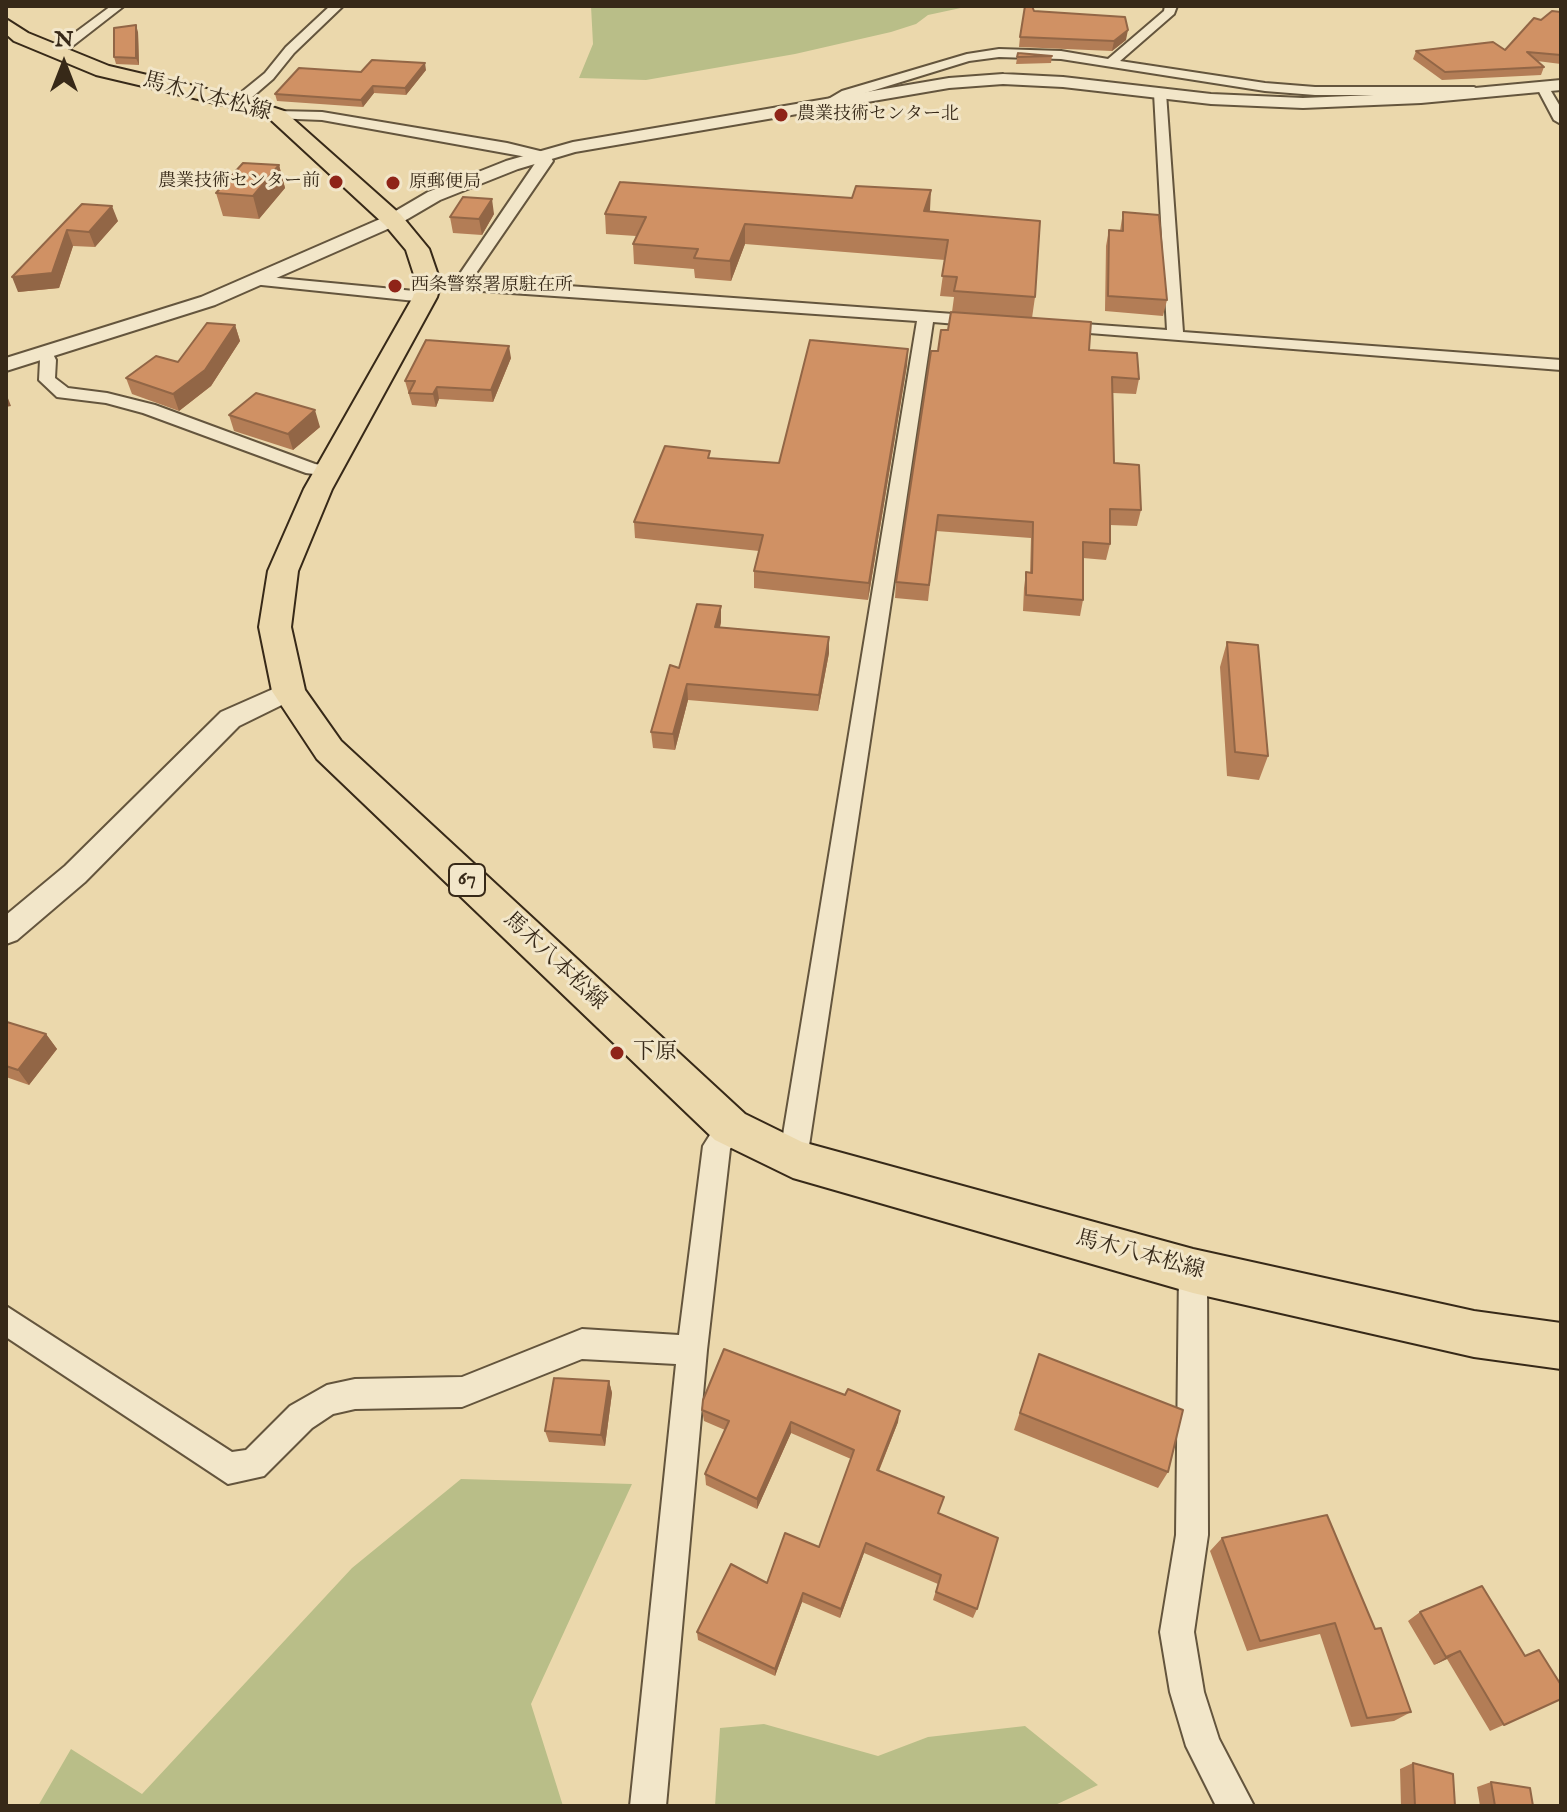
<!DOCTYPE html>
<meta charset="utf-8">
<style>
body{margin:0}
#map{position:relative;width:1567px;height:1812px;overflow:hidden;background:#ebd8ac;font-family:"IM FELL English",serif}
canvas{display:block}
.frame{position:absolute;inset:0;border:8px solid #372918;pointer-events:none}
.north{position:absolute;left:24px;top:24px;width:80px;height:80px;-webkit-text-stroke:6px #f2e6c9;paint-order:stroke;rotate:0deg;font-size:22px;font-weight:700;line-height:32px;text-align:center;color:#372918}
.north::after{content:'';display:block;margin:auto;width:28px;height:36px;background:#372918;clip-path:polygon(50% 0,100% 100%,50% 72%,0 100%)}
</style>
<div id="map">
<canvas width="1567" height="1812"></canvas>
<div class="frame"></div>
<div class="north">N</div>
</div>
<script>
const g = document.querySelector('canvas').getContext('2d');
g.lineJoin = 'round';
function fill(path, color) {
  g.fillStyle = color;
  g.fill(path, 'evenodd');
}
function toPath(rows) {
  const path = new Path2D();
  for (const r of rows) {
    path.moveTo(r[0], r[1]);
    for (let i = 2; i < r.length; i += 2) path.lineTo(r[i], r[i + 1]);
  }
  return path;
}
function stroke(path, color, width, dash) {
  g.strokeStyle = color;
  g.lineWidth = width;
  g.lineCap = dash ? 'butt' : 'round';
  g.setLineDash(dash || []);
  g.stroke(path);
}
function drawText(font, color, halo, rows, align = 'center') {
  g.font = font + ' "IM FELL English","Noto Serif JP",serif';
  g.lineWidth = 6;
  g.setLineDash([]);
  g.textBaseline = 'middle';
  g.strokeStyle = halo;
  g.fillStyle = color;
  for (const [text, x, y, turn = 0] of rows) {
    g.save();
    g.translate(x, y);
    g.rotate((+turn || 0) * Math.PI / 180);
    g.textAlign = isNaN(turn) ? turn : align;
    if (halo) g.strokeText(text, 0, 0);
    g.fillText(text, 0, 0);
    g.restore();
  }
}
fill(toPath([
 [591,6,970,6,928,15,916,24,891,32,795,54,646,80,579,78,593,44],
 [461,1479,632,1484,531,1704,563,1806,38,1806,71,1749,142,1794,352,1568],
 [764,1724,878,1756,928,1737,1025,1726,1098,1785,1053,1806,715,1806,720,1728]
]), '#b9be88');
const minor = toPath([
 [111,6,124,6,61,55,53,55,53,49,111,6],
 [330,6,343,6,294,53,273,79,243,105,233,105,233,99,265,73,286,47,330,6],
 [1165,6,1177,6,1174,14,1120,61,1265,83,1315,87,1474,87,1480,91,1474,95,1315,95,1265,91,1061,59,999,57,969,61,852,97,832,107,820,104,842,91,967,54,999,49,1061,51,1108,59,1164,11,1165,6],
 [1537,83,1548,86,1561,108,1561,124,1554,120,1536,86,1537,83],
 [1160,89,1166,93,1183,332,1561,360,1561,370,1051,330,1051,324,1057,322,1167,330,1154,93,1160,89],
 [277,111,322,112,507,143,548,153,553,161,472,279,981,316,989,321,981,326,933,322,807,1159,803,1168,793,1171,783,1168,779,1159,917,321,424,287,424,281,457,278,538,159,322,120,272,118,270,115,277,111],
 [257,276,425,292,433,297,425,302,252,284,252,278,257,276],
 [45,348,51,350,56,360,55,378,68,388,107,393,155,405,315,464,335,467,338,471,329,476,306,473,143,413,106,403,57,397,39,380,40,360,37,353,45,348],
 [730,1115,740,1119,744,1127,730,1149,707,1350,666,1806,630,1806,676,1364,582,1359,462,1407,355,1409,333,1414,312,1428,264,1476,228,1484,6,1337,6,1306,232,1452,246,1450,290,1406,327,1385,355,1379,462,1377,582,1329,679,1335,703,1146,720,1119,730,1115],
 [1193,1257,1203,1261,1207,1271,1208,1535,1194,1632,1204,1692,1219,1739,1254,1806,1216,1806,1186,1746,1170,1692,1160,1632,1176,1535,1179,1271,1183,1261,1193,1257]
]);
const tertiary = toPath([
 [1003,74,1063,77,1211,94,1303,98,1421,93,1561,80,1561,90,1421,103,1303,108,1211,104,1063,87,1003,84,949,88,575,152,518,169,440,200,399,224,215,305,6,371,6,358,201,297,387,216,428,192,506,161,573,142,949,78,1003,74],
 [289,682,298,685,302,691,298,697,239,726,85,882,17,940,6,944,6,915,65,866,221,712,289,682]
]);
const primary = toPath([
 [6,19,28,33,109,66,245,98,284,111,401,215,429,249,441,284,437,297,332,489,298,571,291,627,305,690,341,741,745,1114,802,1142,1193,1249,1474,1311,1561,1323,1561,1369,1474,1357,1193,1293,793,1178,715,1140,317,759,272,691,259,627,268,571,304,489,413,297,417,284,406,250,385,225,270,119,232,107,96,75,14,41,6,34,6,19]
]);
stroke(minor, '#64553d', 4);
stroke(tertiary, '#64553d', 4);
stroke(primary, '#372918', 4);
fill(minor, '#f2e6c9');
fill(tertiary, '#f2e6c9');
fill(primary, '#ebd8ac');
fill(toPath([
 [1034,11,1126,40,1112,51,1019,47,1020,37],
 [1561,12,1561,64,1537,61,1544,67,1541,75,1442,80,1413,59,1416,51,1505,50,1541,20],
 [138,32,139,65,116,64,114,57],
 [1018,53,1052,56,1051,63,1016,64],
 [426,70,406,95,374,93,363,107,277,101,275,94,361,72],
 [279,165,285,188,259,219,223,216,216,193],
 [82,204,118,221,95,247,73,246,59,288,18,292],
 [929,212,1035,297,1032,318,952,312,954,297,940,296,945,260,745,244,731,281,695,278,694,269,634,264,633,244,636,236,606,234,605,214],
 [1123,212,1167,300,1163,316,1105,311,1106,246,1109,230,1120,231],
 [494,214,482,235,453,233,450,217],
 [235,325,240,341,211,386,179,411,132,394,126,378,178,362],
 [908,349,907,365,868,600,754,588,754,571,759,551,635,538,634,522,710,458,779,463],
 [1089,350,1139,379,1136,394,1113,393,1114,463,1141,510,1137,526,1110,525,1110,544,1106,560,1083,558,1083,600,1080,616,1023,611,1024,588,1026,572,1030,573,1031,538,936,531,928,601,895,598,896,582,931,351],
 [511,358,493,402,439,399,436,407,412,405,405,381],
 [229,415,320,427,293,450,234,431],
 [721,606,721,622,720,627,829,637,829,653,818,711,688,700,675,750,653,748,651,732,679,668],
 [1227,642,1268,756,1259,780,1227,776,1220,667],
 [6,1022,46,1034,57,1049,29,1085,6,1077],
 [1039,1354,1168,1472,1158,1488,1014,1430],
 [609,1381,612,1393,605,1446,549,1442,545,1431],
 [702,1410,898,1422,879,1471,939,1513,977,1609,973,1618,933,1600,938,1584,864,1553,840,1618,802,1602,775,1676,698,1640,697,1632,819,1547,851,1459,791,1433,757,1509,706,1485,705,1474,725,1430,704,1421],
 [1222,1538,1375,1629,1411,1712,1394,1721,1351,1727,1320,1634,1247,1651,1210,1551],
 [1420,1612,1525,1656,1561,1699,1490,1731,1447,1659,1434,1665,1408,1621],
 [1413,1763,1455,1806,1401,1806,1400,1769],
 [1491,1782,1533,1806,1480,1806,1477,1787]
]), '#b37d56');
fill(toPath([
 [136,25,138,32,139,65,136,58],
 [1128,30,1126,40,1112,51,1114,41],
 [425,63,426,70,406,95,405,88],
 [373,86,374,93,363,107,361,100],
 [279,165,285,188,259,219,253,196],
 [931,190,930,210,923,232,924,211],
 [492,199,494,214,482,235,479,219],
 [112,206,118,221,95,247,89,232],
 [745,224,745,244,731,281,730,261],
 [67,230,73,246,59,288,18,292,12,277],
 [235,325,240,341,211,386,179,411,173,394],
 [509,346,511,358,493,402,491,390],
 [908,349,907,365,868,600,869,583],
 [437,387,439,399,436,407,433,394],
 [6,393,11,406,6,407],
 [315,410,320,427,293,450,288,434],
 [721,606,721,622,716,644,715,627],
 [829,637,829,653,818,711,819,695],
 [687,684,688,700,675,750,673,734],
 [46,1034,57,1049,29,1085,18,1070],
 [609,1381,612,1393,605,1446,601,1435],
 [900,1411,898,1422,875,1480,877,1470],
 [791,1422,791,1433,757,1509,757,1499],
 [866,1543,864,1553,840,1618,841,1609],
 [803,1593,802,1602,775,1676,775,1669],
 [1460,1651,1447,1659,1434,1665,1446,1657]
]), '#926646');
const building = toPath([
 [1025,6,1032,6,1034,11,1125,17,1128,30,1114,41,1020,37,1025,6],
 [1552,11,1561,12,1561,55,1527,52,1544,67,1445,72,1416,51,1493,42,1505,50,1534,18,1541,20,1552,11],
 [136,25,136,58,114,57,114,28,136,25],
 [1018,53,1052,56,1017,57,1018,53],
 [372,60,425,63,405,88,373,86,361,100,275,94,299,68,361,72,372,60],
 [243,163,279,165,253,196,216,193,243,163],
 [620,182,852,198,856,186,931,190,924,211,1040,221,1035,297,954,291,957,277,942,276,948,240,745,224,730,261,694,258,698,249,633,244,646,217,605,214,620,182],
 [463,197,492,199,479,219,450,217,463,197],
 [82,204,112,206,89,232,67,230,52,273,12,277,82,204],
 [1123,212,1159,215,1167,300,1108,296,1109,230,1123,231,1123,212],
 [951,312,1091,322,1089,350,1137,353,1139,379,1112,377,1114,463,1139,465,1141,510,1110,509,1110,544,1083,542,1083,600,1026,595,1026,572,1032,573,1033,522,938,515,929,585,896,582,931,351,938,351,941,330,948,330,951,312],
 [207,323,235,325,205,370,173,394,126,378,156,356,178,362,207,323],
 [426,340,509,346,491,390,437,387,433,394,409,393,415,381,405,381,426,340],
 [810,340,908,349,869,583,754,571,763,535,634,522,665,446,710,451,708,458,779,463,810,340],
 [256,393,315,410,288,434,229,415,256,393],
 [697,604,721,606,715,627,829,637,819,695,687,684,673,734,651,732,670,665,679,668,697,604],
 [1227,642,1258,645,1268,756,1235,752,1227,642],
 [6,1022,7,1022,46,1034,18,1070,6,1066,6,1022],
 [724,1349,845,1395,848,1389,900,1411,877,1470,944,1497,938,1513,998,1538,977,1609,936,1592,941,1575,866,1543,841,1609,803,1593,775,1669,697,1632,731,1564,767,1583,785,1533,819,1547,854,1450,791,1422,757,1499,705,1474,729,1421,702,1410,703,1400,724,1349],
 [1039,1354,1183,1410,1168,1472,1020,1413,1039,1354],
 [554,1378,609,1381,601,1435,545,1431,554,1378],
 [1327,1515,1375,1629,1381,1628,1411,1712,1367,1718,1335,1623,1260,1641,1222,1538,1327,1515],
 [1482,1586,1525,1656,1539,1650,1561,1685,1561,1699,1504,1725,1460,1651,1446,1657,1420,1612,1482,1586],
 [1413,1763,1453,1774,1455,1806,1415,1806,1413,1763],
 [1491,1782,1530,1788,1533,1806,1495,1806,1491,1782]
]);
fill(building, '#d09164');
stroke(building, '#926646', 2);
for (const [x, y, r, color] of [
 [781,115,8,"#8f2418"],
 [336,182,8,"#8f2418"],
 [393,183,8,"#8f2418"],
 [395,286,8,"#8f2418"],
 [617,1053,8,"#8f2418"]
]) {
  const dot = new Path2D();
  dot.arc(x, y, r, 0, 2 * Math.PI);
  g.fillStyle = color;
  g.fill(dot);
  stroke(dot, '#f2e6c9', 3);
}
drawText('18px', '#372918', '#f2e6c9', [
 ["農業技術センター北",797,115],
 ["農業技術センター前",320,182,"right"],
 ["原郵便局",409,183],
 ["西条警察署原駐在所",411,286]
], 'left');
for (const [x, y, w] of [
 [467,880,36]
]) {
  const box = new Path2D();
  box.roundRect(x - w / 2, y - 16, w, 32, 6);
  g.fillStyle = '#f2e6c9';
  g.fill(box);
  stroke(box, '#372918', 2);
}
drawText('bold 20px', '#372918', null, [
 ["67",467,880]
]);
drawText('22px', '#372918', '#f2e6c9', [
 ["馬木八本松線",207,98,15],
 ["馬木八本松線",554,962,43],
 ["馬木八本松線",1140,1256,15]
]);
drawText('22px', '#372918', '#f2e6c9', [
 ["下原",633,1053]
], 'left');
</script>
